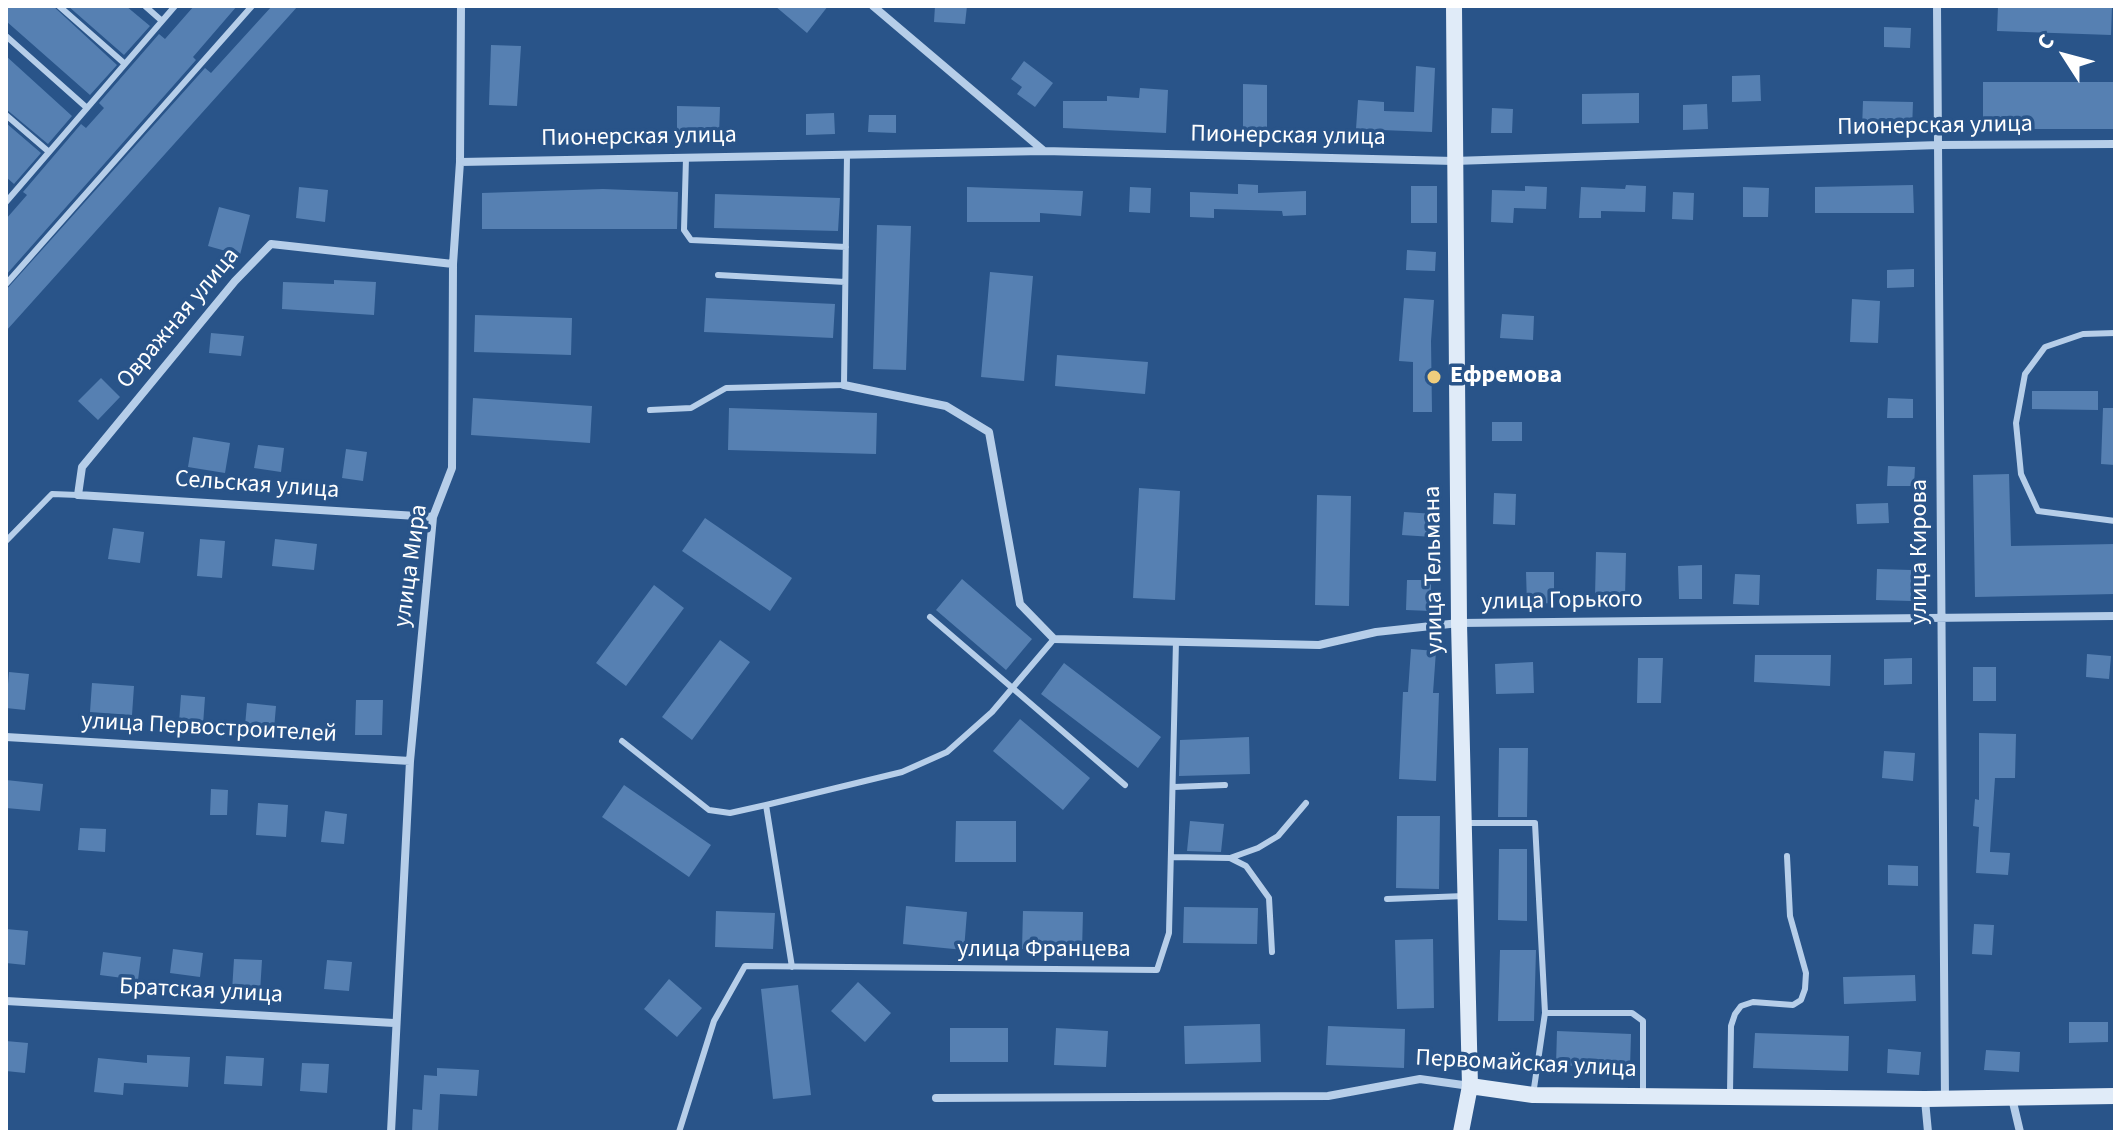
<!DOCTYPE html>
<meta charset="utf-8">
<style>
body{margin:0}
#map{position:relative;width:2121px;height:1138px;overflow:hidden;background:#295489;font-family:"Source Sans 3",sans-serif}
canvas{display:block}
.frame{position:absolute;inset:0;border:8px solid #fff;pointer-events:none}
.north{position:absolute;left:2025px;top:16px;width:80px;height:80px;-webkit-text-stroke:6px #295489;paint-order:stroke;rotate:306deg;font-size:22px;font-weight:700;line-height:32px;text-align:center;color:#fff}
.north::after{content:'';display:block;margin:auto;width:28px;height:36px;background:#fff;clip-path:polygon(50% 0,100% 100%,50% 72%,0 100%)}
</style>
<div id="map">
<canvas width="2121" height="1138"></canvas>
<div class="frame"></div>
<div class="north">С</div>
</div>
<script>
const g = document.querySelector('canvas').getContext('2d');
g.lineJoin = 'round';
function fill(path, color) {
  g.fillStyle = color;
  g.fill(path, 'evenodd');
}
function toPath(rows) {
  const path = new Path2D();
  for (const r of rows) {
    path.moveTo(r[0], r[1]);
    for (let i = 2; i < r.length; i += 2) path.lineTo(r[i], r[i + 1]);
  }
  return path;
}
function stroke(path, color, width, dash) {
  g.strokeStyle = color;
  g.lineWidth = width;
  g.lineCap = dash ? 'butt' : 'round';
  g.setLineDash(dash || []);
  g.stroke(path);
}
function drawText(font, color, halo, rows, align = 'center') {
  g.font = font + ' "Source Sans 3",sans-serif';
  g.lineWidth = 7;
  g.setLineDash([]);
  g.textBaseline = 'middle';
  g.strokeStyle = halo;
  g.fillStyle = color;
  for (const [text, x, y, turn = 0] of rows) {
    g.save();
    g.translate(x, y);
    g.rotate((+turn || 0) * Math.PI / 180);
    g.textAlign = isNaN(turn) ? turn : align;
    if (halo) g.strokeText(text, 0, 0);
    g.fillText(text, 0, 0);
    g.restore();
  }
}
fill(toPath([
 [6,6,53,6,117,65,90,95,6,21],
 [68,6,126,6,150,26,124,55],
 [194,6,237,6,193,57,196,60,6,275,6,219,27,195,23,192,81,124,86,128,104,108,99,103,159,34,165,39],
 [272,6,298,6,6,331,6,290,205,68,211,73],
 [775,6,828,6,807,33],
 [935,6,967,6,965,24,934,22],
 [1998,6,2112,6,2111,35,1997,31],
 [1884,27,1911,28,1910,48,1884,47],
 [491,45,521,46,517,106,489,105],
 [6,56,72,116,48,144,6,109],
 [1024,61,1053,83,1035,107,1017,94,1022,87,1011,79],
 [1416,66,1435,68,1432,132,1356,129,1358,100,1384,102,1384,111,1414,112],
 [1760,75,1761,101,1732,102,1732,76],
 [1983,82,2115,82,2115,129,1983,129],
 [1243,84,1267,85,1267,130,1243,129],
 [1140,88,1168,90,1166,133,1063,128,1063,101,1107,101,1107,96,1139,98],
 [1639,93,1639,123,1582,124,1582,94],
 [1863,101,1913,102,1912,130,1862,129],
 [1707,104,1708,129,1683,130,1683,105],
 [677,106,720,107,719,134,677,133],
 [1492,108,1513,109,1512,133,1491,133],
 [834,113,835,134,806,135,806,114],
 [869,115,896,115,896,133,868,132],
 [6,123,41,153,14,184,6,177],
 [1238,184,1258,185,1258,193,1306,191,1306,215,1283,216,1282,211,1214,209,1214,218,1190,217,1190,192,1238,194],
 [1626,185,1646,186,1645,212,1601,211,1601,218,1579,218,1581,187,1625,189],
 [1913,185,1914,213,1815,213,1815,187],
 [1411,186,1437,186,1437,223,1411,223],
 [1525,186,1547,187,1546,209,1514,208,1513,223,1491,222,1492,190,1525,191],
 [299,187,328,190,325,222,296,218],
 [967,187,1083,191,1081,216,1040,213,1040,222,967,222],
 [1130,187,1151,188,1150,213,1129,212],
 [1743,187,1769,188,1768,217,1743,217],
 [603,189,678,192,677,229,482,229,482,193],
 [1673,192,1694,193,1693,220,1672,219],
 [715,194,840,198,838,231,714,228],
 [219,207,250,215,240,255,208,246],
 [877,225,911,226,906,370,873,369],
 [1407,250,1436,252,1435,271,1406,270],
 [1914,269,1914,287,1887,288,1887,270],
 [990,272,1033,276,1024,381,981,377],
 [334,280,376,282,374,315,282,309,283,282,334,284],
 [706,298,835,304,833,338,704,332],
 [1404,298,1434,300,1431,341,1432,412,1413,412,1413,362,1399,361],
 [1852,299,1880,301,1878,343,1850,342],
 [1502,314,1534,316,1533,340,1500,338],
 [475,315,572,318,571,355,474,352],
 [211,333,244,336,241,356,209,353],
 [1057,355,1148,362,1145,394,1055,386],
 [101,378,120,397,98,420,78,401],
 [2032,391,2098,391,2098,410,2032,409],
 [473,398,592,406,590,443,471,435],
 [1888,398,1913,399,1913,418,1887,418],
 [729,408,877,413,876,454,728,450],
 [2103,408,2115,408,2115,465,2101,464],
 [1492,422,1522,422,1522,441,1492,441],
 [193,437,230,443,225,473,188,467],
 [258,445,284,448,281,472,254,468],
 [346,449,367,452,363,481,342,478],
 [1888,466,1915,467,1914,486,1887,486],
 [2009,474,2011,546,2115,544,2115,594,1975,597,1973,475],
 [1139,488,1180,491,1175,600,1133,598],
 [1494,493,1516,494,1515,525,1493,524],
 [1317,495,1351,496,1349,606,1315,605],
 [1888,503,1889,523,1857,524,1856,504],
 [1404,512,1435,514,1433,537,1402,535],
 [705,518,792,578,770,611,682,551],
 [113,528,144,532,140,563,108,559],
 [200,539,225,541,222,578,197,576],
 [275,539,317,544,314,570,272,566],
 [1596,552,1626,553,1625,597,1595,597],
 [1702,565,1702,599,1679,599,1678,566],
 [1877,569,1911,570,1911,601,1876,600],
 [1526,572,1554,572,1554,603,1527,604],
 [1735,574,1760,575,1759,605,1733,604],
 [962,579,1032,639,1006,670,936,610],
 [1407,580,1431,580,1431,611,1406,610],
 [654,585,684,608,626,686,596,663],
 [720,640,750,662,692,740,662,717],
 [1411,649,1436,651,1433,693,1439,693,1436,781,1399,779,1403,692,1408,692],
 [2087,654,2111,656,2109,679,2086,677],
 [1755,655,1831,655,1830,686,1754,682],
 [1638,658,1663,658,1661,703,1637,703],
 [1912,658,1912,684,1884,685,1884,659],
 [1533,662,1534,693,1496,694,1495,664],
 [1064,663,1161,737,1138,768,1041,694],
 [1973,667,1996,667,1996,701,1973,701],
 [9,672,29,674,25,710,6,708],
 [92,683,134,686,132,715,90,712],
 [181,695,205,697,203,725,179,723],
 [356,700,383,700,382,735,355,735],
 [247,703,276,706,274,729,245,726],
 [1020,719,1090,778,1063,810,993,751],
 [1979,733,2016,734,2015,778,1995,778,1990,852,2010,853,2008,875,1976,873,1979,827,1973,826,1975,799,1979,800],
 [1249,737,1250,774,1179,776,1180,740],
 [1499,748,1528,748,1527,817,1498,817],
 [1884,751,1915,753,1913,781,1882,778],
 [6,780,43,784,40,811,6,808],
 [624,785,711,845,689,877,602,817],
 [211,789,228,790,227,815,210,815],
 [258,803,288,805,286,837,256,835],
 [325,811,347,814,344,844,321,842],
 [1397,816,1440,816,1439,889,1396,888],
 [956,821,1016,821,1016,862,955,862],
 [1190,821,1224,824,1221,852,1187,851],
 [80,828,106,829,105,852,78,850],
 [1499,849,1527,849,1527,921,1498,920],
 [1888,865,1918,866,1918,886,1888,885],
 [906,906,967,912,964,950,903,944],
 [1184,907,1258,908,1257,944,1183,943],
 [716,911,775,913,773,949,715,947],
 [1023,911,1083,912,1082,951,1022,949],
 [1974,924,1994,925,1992,955,1972,954],
 [6,929,28,931,25,965,6,963],
 [1433,939,1434,1008,1397,1009,1395,940],
 [173,949,203,953,200,977,170,973],
 [1500,950,1536,950,1534,1021,1498,1021],
 [103,952,141,957,138,980,100,975],
 [234,959,262,960,260,992,232,991],
 [327,960,352,962,349,991,324,989],
 [1915,975,1916,1001,1844,1004,1843,977],
 [669,979,702,1008,677,1037,644,1009],
 [858,982,891,1013,865,1042,831,1011],
 [798,985,811,1095,773,1099,761,989],
 [2069,1022,2108,1022,2108,1042,2069,1043],
 [1260,1024,1261,1062,1185,1064,1184,1026],
 [1328,1026,1405,1029,1404,1068,1326,1065],
 [950,1028,1008,1028,1008,1062,950,1062],
 [1056,1028,1108,1031,1106,1067,1054,1065],
 [1557,1031,1631,1034,1630,1068,1556,1065],
 [1755,1033,1849,1036,1848,1071,1753,1068],
 [6,1041,28,1043,25,1073,6,1071],
 [1888,1049,1921,1052,1919,1075,1887,1073],
 [1986,1050,2020,1052,2019,1072,1984,1070],
 [147,1055,190,1057,188,1087,124,1083,123,1095,94,1092,98,1058,147,1063],
 [226,1056,264,1058,262,1086,224,1084],
 [302,1063,329,1064,327,1093,300,1091],
 [437,1068,479,1070,477,1096,440,1094,438,1132,412,1132,413,1109,422,1110,424,1075,437,1076]
]), '#5680b2');
stroke(toPath([
 [59,6,125,64],
 [145,6,162,21],
 [6,36,87,108],
 [6,115,49,152],
 [686,158,684,230,691,240,846,247],
 [6,202,175,6],
 [718,275,845,282],
 [6,284,252,6],
 [2115,333,2083,334,2045,347,2025,374,2016,423,2021,474,2038,511,2115,521],
 [650,410,691,408,726,388,844,385,847,155],
 [6,541,52,494,78,495],
 [930,617,1125,785],
 [622,741,709,810,730,813,766,805,902,772,947,752,992,712,1054,639],
 [1174,787,1225,785],
 [766,805,792,967],
 [1464,823,1535,823,1545,1013,1533,1095],
 [1173,857,1230,858,1246,866,1269,898,1272,952],
 [1230,858,1258,848,1278,836,1306,803],
 [1387,899,1464,896],
 [1545,1013,1632,1013,1643,1021,1643,1096],
 [1730,1093,1731,1026,1735,1014,1741,1006,1753,1002,1793,1005,1801,1000,1805,989,1806,973,1790,916,1787,856],
 [679,1132,714,1021,745,966,1157,970,1169,933,1176,641]
]), '#b6cee9', 6);
stroke(toPath([
 [873,6,1044,151],
 [1937,6,1945,1099],
 [460,162,1044,151,1454,161,1939,145,2115,144],
 [844,385,946,406,989,432,1020,604,1054,639,1319,645,1376,632,1459,623,2115,616],
 [433,517,78,495,82,467,235,281,271,244,453,264],
 [6,737,410,761],
 [6,1001,394,1023],
 [936,1098,1328,1096,1420,1079,1470,1086],
 [2012,1098,2020,1132],
 [1925,1100,1928,1132],
 [391,1132,410,761,433,517,452,468,453,264,460,162,461,6]
]), '#b6cee9', 8);
stroke(toPath([
 [1454,6,1459,623,1470,1086,1461,1132],
 [1470,1086,1533,1095,1925,1099,2115,1096]
]), '#e0ebf8', 16);
for (const [x, y, r, color] of [
 [1434,377,8,"#f0cd7d"]
]) {
  const dot = new Path2D();
  dot.arc(x, y, r, 0, 2 * Math.PI);
  g.fillStyle = color;
  g.fill(dot);
  stroke(dot, '#295489', 3);
}
drawText('24px', '#fff', '#295489', [
 ["Пионерская улица",1935,127,-1],
 ["Пионерская улица",1288,137,1],
 ["Пионерская улица",639,138,-1],
 ["Овражная улица",179,319,-50],
 ["Сельская улица",257,486,4],
 ["улица Кирова",1921,552,-90],
 ["улица Мира",412,566,-82],
 ["улица Тельмана",1435,570,-91],
 ["улица Горького",1562,602,-1],
 ["улица Первостроителей",209,729,3],
 ["улица Францева",1044,951],
 ["Братская улица",201,992,3],
 ["Первомайская улица",1526,1065,3]
]);
drawText('bold 24px', '#fff', '#295489', [
 ["Ефремова",1450,377]
], 'left');
</script>
